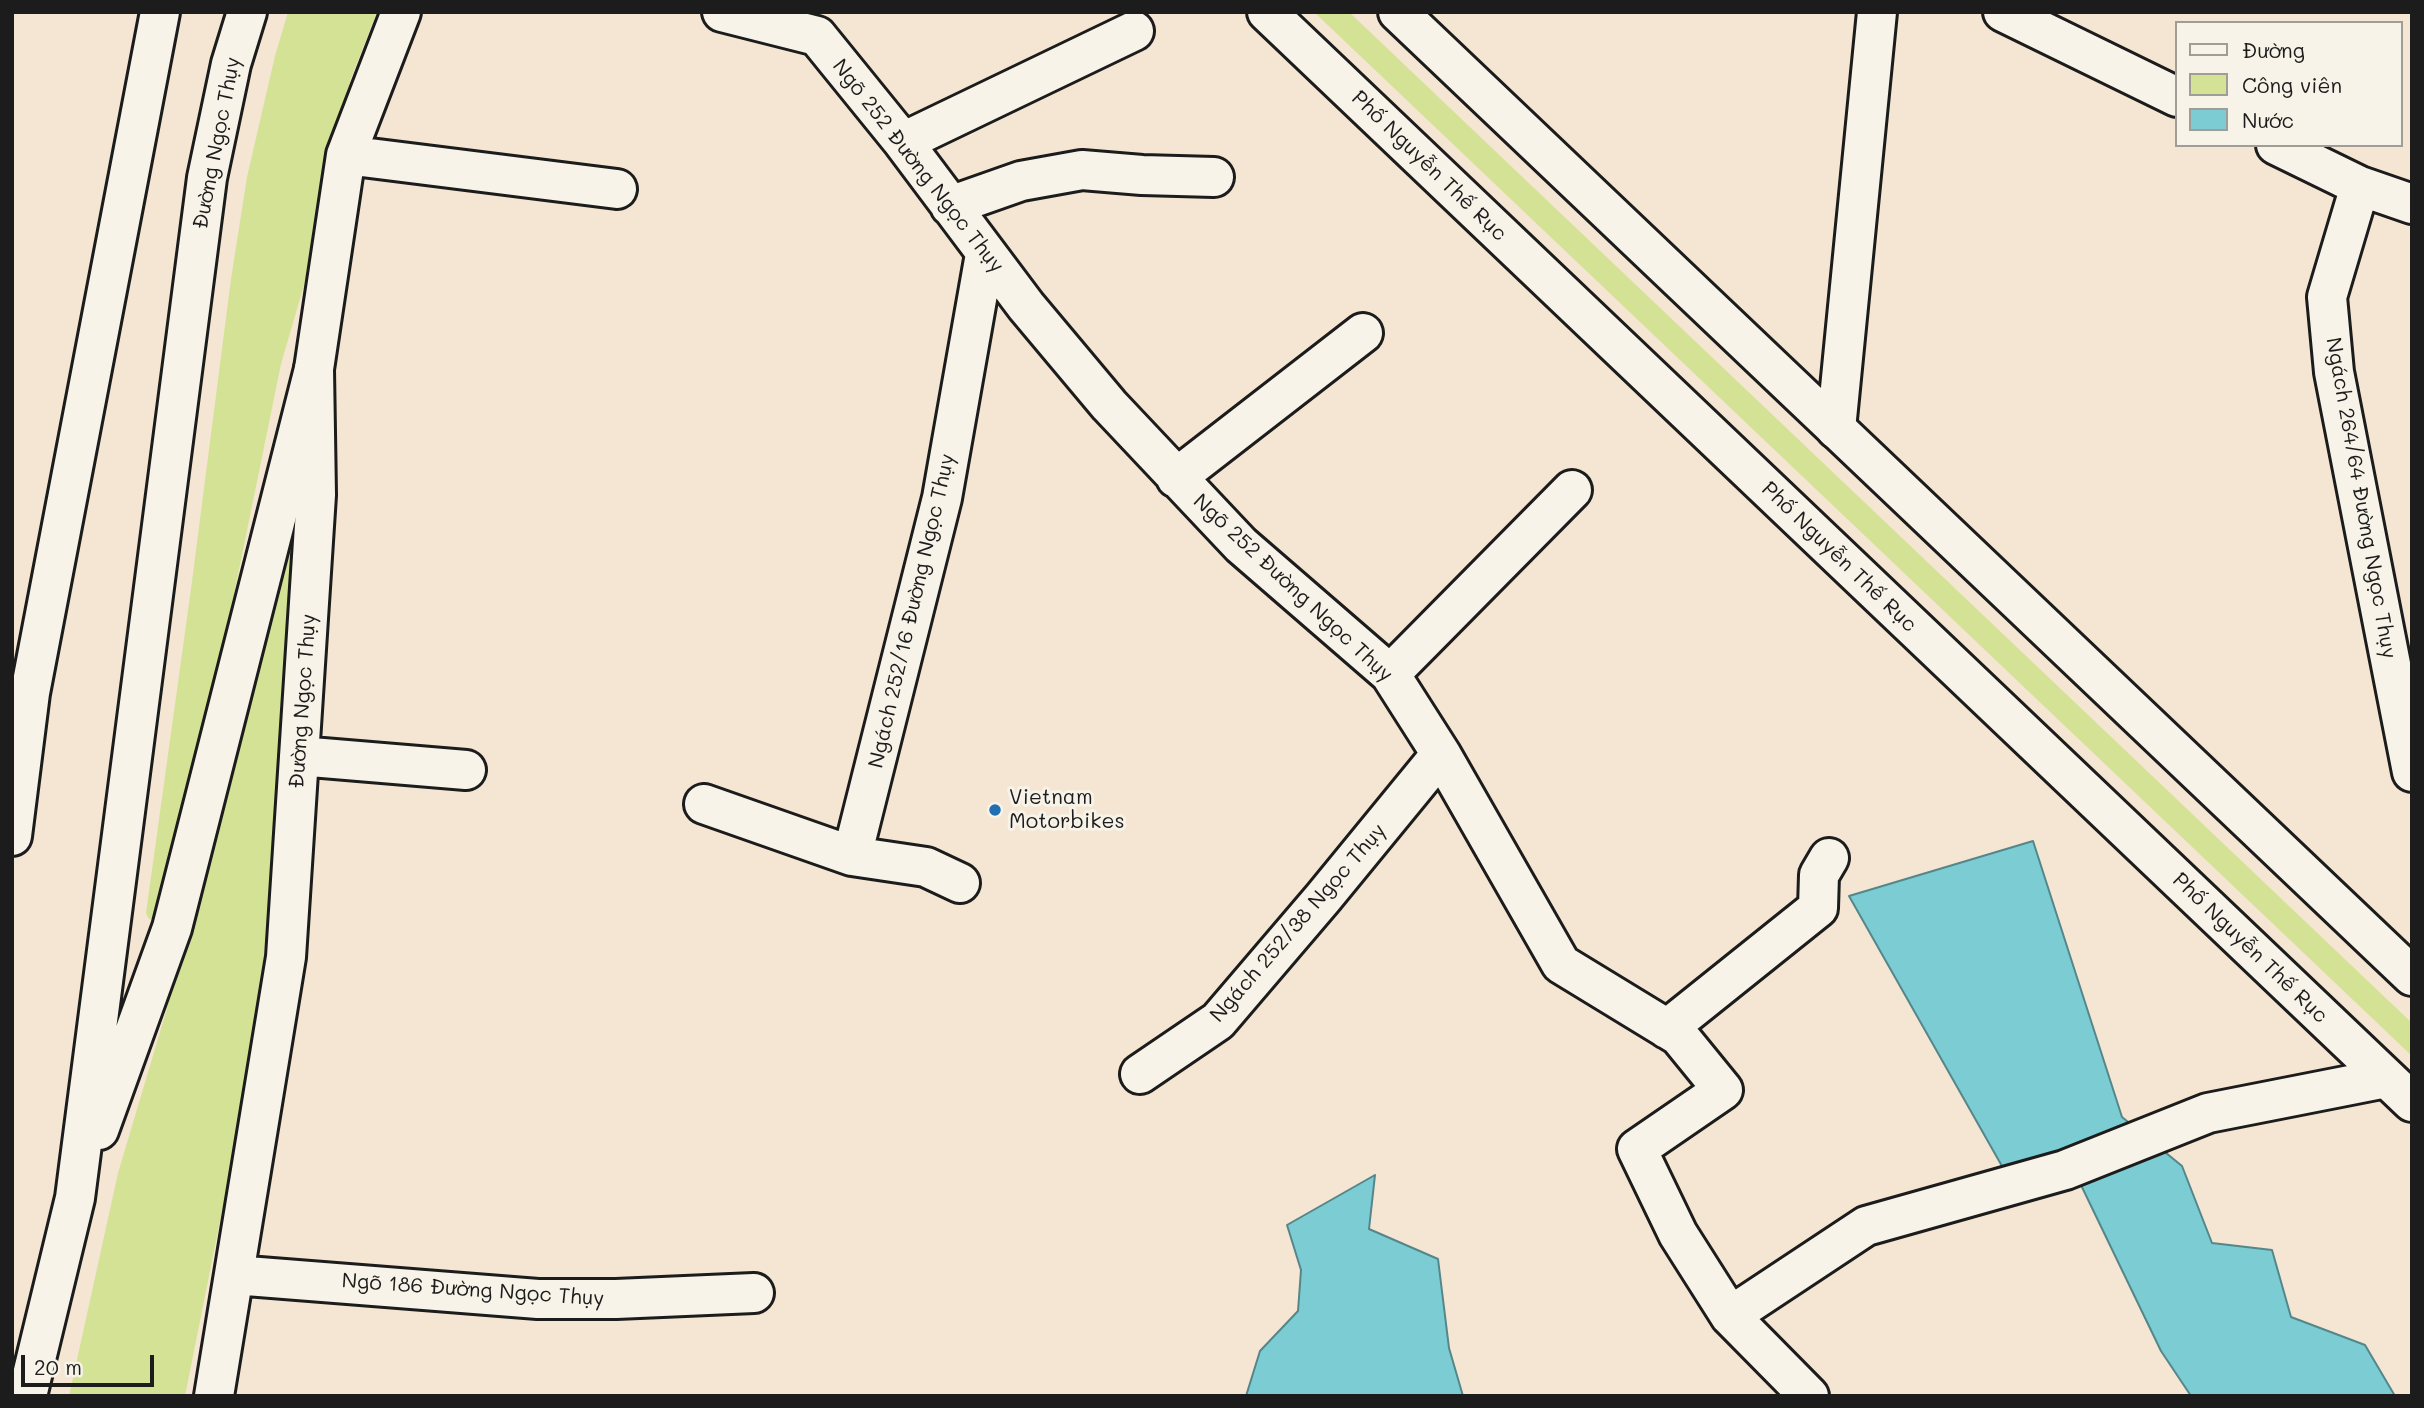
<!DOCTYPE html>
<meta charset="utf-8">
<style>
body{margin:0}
#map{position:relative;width:2424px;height:1408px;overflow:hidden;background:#f4e6d2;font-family:Mali,sans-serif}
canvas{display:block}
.frame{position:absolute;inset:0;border:14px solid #1c1c1c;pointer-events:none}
.legend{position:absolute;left:2175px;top:21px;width:228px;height:126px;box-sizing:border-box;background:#f7f3e8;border:2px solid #9f9d96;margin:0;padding:9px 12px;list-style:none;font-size:21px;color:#1c1c1c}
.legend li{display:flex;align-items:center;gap:14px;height:35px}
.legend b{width:35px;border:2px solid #9f9d96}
.scale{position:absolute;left:21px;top:1355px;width:133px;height:32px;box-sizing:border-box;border:4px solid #1c1c1c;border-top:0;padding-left:9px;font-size:21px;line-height:24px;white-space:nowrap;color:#1c1c1c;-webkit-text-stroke:5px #f7f3e8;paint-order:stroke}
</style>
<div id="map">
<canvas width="2424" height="1408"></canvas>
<div class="frame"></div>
<ul class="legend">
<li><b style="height:9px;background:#f7f3e8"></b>Đường</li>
<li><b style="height:19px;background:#d4e295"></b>Công viên</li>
<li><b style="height:19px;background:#7bccd3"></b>Nước</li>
</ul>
<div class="scale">20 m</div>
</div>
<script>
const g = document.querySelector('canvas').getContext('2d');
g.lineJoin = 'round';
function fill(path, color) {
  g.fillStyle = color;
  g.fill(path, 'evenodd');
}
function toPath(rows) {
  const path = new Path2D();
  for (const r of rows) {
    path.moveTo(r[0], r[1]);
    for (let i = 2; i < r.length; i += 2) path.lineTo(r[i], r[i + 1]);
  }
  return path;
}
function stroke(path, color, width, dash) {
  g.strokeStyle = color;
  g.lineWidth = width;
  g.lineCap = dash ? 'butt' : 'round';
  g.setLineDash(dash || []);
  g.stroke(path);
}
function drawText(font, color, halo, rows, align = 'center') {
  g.font = font + ' Mali,sans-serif';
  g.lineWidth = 6;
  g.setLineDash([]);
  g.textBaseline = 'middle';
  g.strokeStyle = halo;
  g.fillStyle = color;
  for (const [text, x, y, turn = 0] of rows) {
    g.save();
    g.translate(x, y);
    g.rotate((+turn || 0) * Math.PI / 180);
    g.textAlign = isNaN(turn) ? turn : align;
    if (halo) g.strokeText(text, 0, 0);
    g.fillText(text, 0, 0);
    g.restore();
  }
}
fill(toPath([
 [288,12,377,12,350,81,323,220,281,364,215,687,155,920,149,919,146,913,191,589,231,279,247,177,275,56],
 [1314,12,1349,12,2412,1023,2412,1056],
 [291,524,296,526,272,893,246,1091,185,1396,69,1396,118,1173,166,1012,220,790]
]), '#d4e295');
const water = toPath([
 [2033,841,2122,1117,2182,1166,2212,1243,2272,1250,2291,1317,2365,1345,2395,1396,2191,1396,2161,1351,2066,1154,2007,1175,1849,896,2033,841],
 [1375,1175,1369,1229,1438,1259,1449,1348,1463,1396,1246,1396,1260,1351,1298,1311,1301,1270,1287,1225,1375,1175]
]);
fill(water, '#7bccd3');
stroke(water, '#55868a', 2);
const minor = toPath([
 [722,12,817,36,903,142,1026,306,1109,405,1241,545,1390,674,1441,754,1561,964,1679,1036,1723,1090,1637,1149,1678,1234,1730,1316,1809,1396],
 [2003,12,2177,97],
 [903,142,1134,31],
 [2276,145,2360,186,2412,204],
 [346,155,617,189],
 [2360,186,2327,297,2334,372,2412,772],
 [950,206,1021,181,1082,170,1142,175,1214,177],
 [1836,429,1877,12],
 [1176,478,1363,333],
 [1390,674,1572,490],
 [299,756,466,770],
 [704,804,852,856],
 [12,836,30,693,160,12],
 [960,883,926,867,852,856,942,498,985,254],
 [1667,1029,1818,908,1819,875,1829,858],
 [1140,1074,1218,1021,1323,898,1441,754],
 [234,1275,538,1299,616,1299,754,1293],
 [1730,1316,1866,1226,2065,1170,2208,1113,2386,1078],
 [214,1396,286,957,316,495,314,369,346,155,401,12]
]);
const major = toPath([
 [1267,12,2412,1102],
 [1398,12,2412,976],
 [99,1130,172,928,314,369],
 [27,1396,75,1198,207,178,231,64,247,12]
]);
stroke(minor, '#1c1c1c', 44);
stroke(major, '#1c1c1c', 44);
stroke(minor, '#f7f3e8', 38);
stroke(major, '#f7f3e8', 38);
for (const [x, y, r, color] of [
 [995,810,7,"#1f6fb2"]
]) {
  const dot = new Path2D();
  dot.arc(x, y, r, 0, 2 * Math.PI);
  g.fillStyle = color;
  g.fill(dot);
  stroke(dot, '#f7f3e8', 2.5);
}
drawText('21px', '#1c1c1c', '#f7f3e8', [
 ["Đường Ngọc Thụy",217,143,-79],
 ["Ngõ 252 Đường Ngọc Thụy",918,166,52],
 ["Phố Nguyễn Thế Rục",1429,166,44],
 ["Ngách 264/64 Đường Ngọc Thụy",2361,498,80],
 ["Phố Nguyễn Thế Rục",1839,557,44],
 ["Ngõ 252 Đường Ngọc Thụy",1293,588,43],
 ["Ngách 252/16 Đường Ngọc Thụy",912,611,-77],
 ["Đường Ngọc Thụy",303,701,-86],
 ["Ngách 252/38 Ngọc Thụy",1298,923,-49],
 ["Phố Nguyễn Thế Rục",2250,948,44],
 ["Ngõ 186 Đường Ngọc Thụy",473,1290,4]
]);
drawText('21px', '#1c1c1c', '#f7f3e8', [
 ["Vietnam",1009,798],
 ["Motorbikes",1009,822]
], 'left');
</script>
